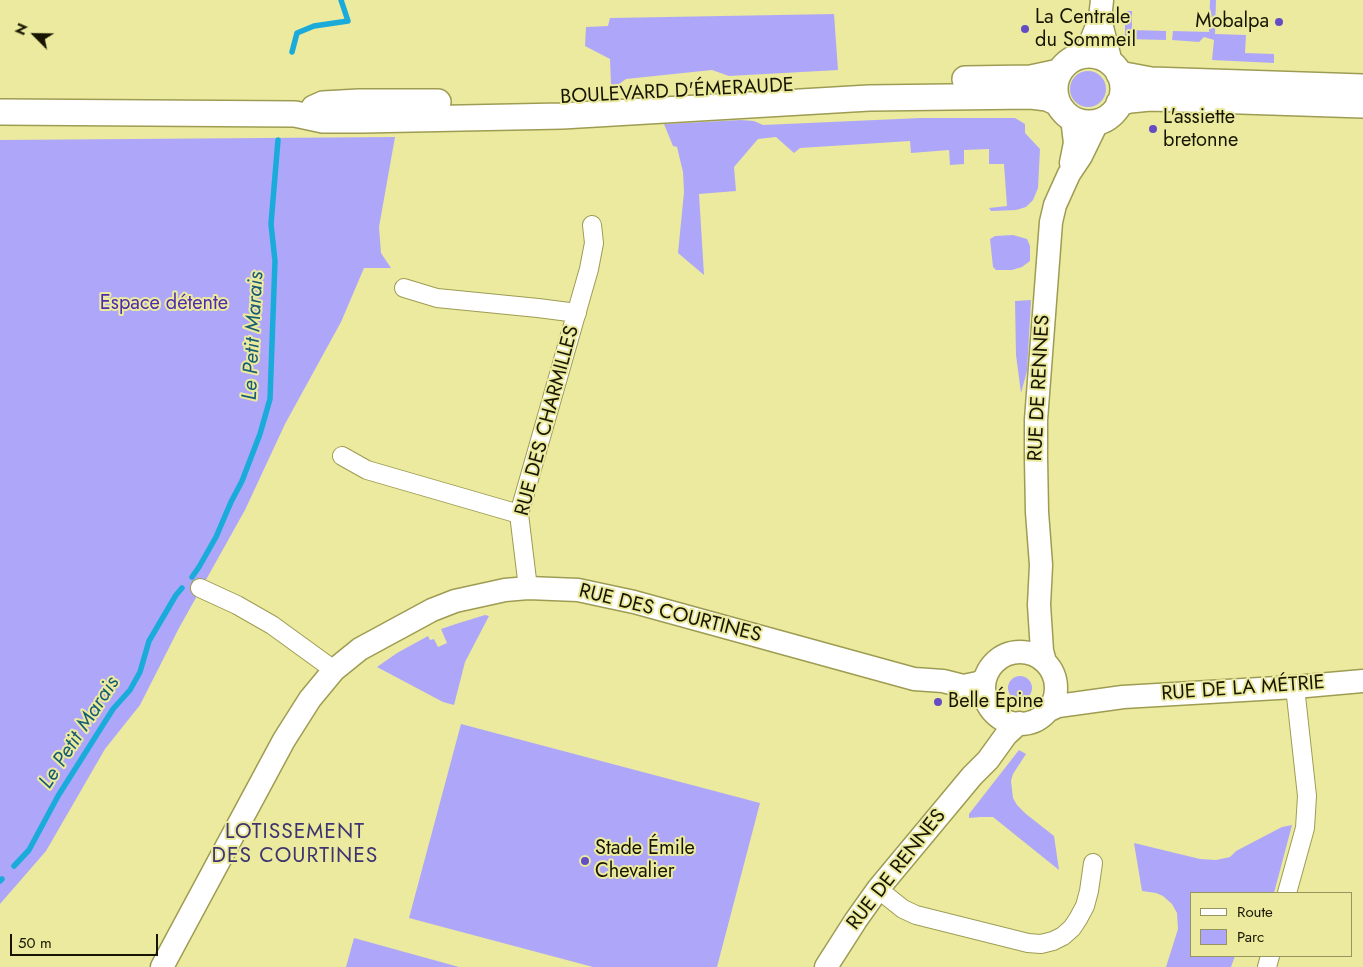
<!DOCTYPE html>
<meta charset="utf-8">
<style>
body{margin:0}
#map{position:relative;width:1363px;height:967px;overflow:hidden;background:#ebea9e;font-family:Jost,sans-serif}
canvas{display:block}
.legend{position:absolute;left:1190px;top:892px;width:162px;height:65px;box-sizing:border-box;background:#ebea9e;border:1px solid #96955f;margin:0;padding:6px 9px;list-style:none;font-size:15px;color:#171500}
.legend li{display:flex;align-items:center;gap:10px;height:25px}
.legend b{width:25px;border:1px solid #96955f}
.north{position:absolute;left:10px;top:10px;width:50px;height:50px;-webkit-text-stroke:4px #ebea9e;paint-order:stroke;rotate:293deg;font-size:14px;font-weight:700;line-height:20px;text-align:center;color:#171500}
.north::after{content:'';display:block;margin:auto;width:18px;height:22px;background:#171500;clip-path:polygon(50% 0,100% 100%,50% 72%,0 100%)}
.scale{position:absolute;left:10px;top:934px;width:148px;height:22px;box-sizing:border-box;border:2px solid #171500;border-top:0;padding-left:6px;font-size:15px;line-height:18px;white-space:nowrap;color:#171500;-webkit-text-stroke:4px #ebea9e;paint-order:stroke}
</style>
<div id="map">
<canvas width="1363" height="967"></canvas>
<ul class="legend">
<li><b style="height:6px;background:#fff"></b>Route</li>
<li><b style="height:14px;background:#aea7f9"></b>Parc</li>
</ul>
<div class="north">N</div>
<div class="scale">50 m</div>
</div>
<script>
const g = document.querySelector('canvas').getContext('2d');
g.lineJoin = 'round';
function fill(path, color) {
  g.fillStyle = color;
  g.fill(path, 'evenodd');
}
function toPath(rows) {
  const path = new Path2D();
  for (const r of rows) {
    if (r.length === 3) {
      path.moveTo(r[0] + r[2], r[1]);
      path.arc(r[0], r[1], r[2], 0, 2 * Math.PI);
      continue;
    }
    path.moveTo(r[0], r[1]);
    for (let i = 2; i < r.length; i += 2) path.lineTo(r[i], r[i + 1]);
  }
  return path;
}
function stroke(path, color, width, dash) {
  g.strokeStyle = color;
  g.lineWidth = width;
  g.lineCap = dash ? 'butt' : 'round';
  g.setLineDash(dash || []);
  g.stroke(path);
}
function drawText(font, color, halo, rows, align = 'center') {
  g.font = font + ' Jost,sans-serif';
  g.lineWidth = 4;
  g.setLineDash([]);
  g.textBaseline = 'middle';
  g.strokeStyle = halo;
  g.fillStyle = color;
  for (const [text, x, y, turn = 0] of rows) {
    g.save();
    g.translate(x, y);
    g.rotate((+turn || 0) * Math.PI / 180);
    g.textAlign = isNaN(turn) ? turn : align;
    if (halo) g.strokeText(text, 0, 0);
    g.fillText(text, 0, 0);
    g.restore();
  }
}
fill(toPath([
 [1210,0,1216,0,1215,34,1246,35,1245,53,1274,54,1274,63,1212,60,1214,40,1204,37,1199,42,1172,40,1173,31,1209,32],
 [1125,11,1132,11,1132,30,1166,31,1166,40,1125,39],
 [834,14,838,70,729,76,712,70,626,79,619,84,611,85,610,59,585,46,586,27,608,26,610,18],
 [1088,89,18],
 [921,118,1015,118,1025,124,1025,133,1040,149,1038,188,1033,200,1026,207,1016,210,991,211,989,208,1007,206,1004,164,989,164,989,149,964,150,964,164,950,165,949,150,911,153,910,141,800,148,794,153,776,137,758,139,734,167,736,191,699,194,704,275,678,253,684,192,683,172,677,147,673,146,664,124,741,120,754,121,763,125],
 [395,137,379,227,381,253,391,268,364,268,341,322,285,424,245,510,179,628,140,705,105,749,46,851,0,904,0,140],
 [1013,235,1027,239,1030,246,1030,261,1022,267,1012,270,996,270,993,267,990,239,995,236],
 [1031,300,1027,371,1021,393,1016,355,1015,301],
 [485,615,489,616,465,662,454,705,443,702,377,667,397,653,428,636,430,640,434,639,438,647,447,643,441,629,459,623],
 [1020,688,12],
 [461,724,760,803,717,967,593,967,409,918],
 [1019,750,1026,754,1013,774,1011,781,1013,798,1017,805,1026,814,1054,836,1059,870,993,817,980,817,969,818,969,814],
 [1292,825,1274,893,1192,893,1192,956,1235,956,1231,967,1166,967,1178,929,1177,913,1172,904,1163,896,1156,893,1142,891,1134,843,1200,859,1216,860,1230,857,1236,851,1282,827],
 [354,938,459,967,346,967]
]), '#aea7f9');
stroke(toPath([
 [292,52,297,33,314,26,348,21,341,0],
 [192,577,199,567,216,537,231,502,242,481,260,434,270,399,275,261,271,224,278,140],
 [14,866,29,850,58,796,113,709,130,690,140,672,149,641,176,595,182,588],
 [0,881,2,879]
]), '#1aabda', 5.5);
const minor = toPath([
 [404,288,437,298,538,308,577,313],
 [342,456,367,470,519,514],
 [200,588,237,605,272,625,334,670],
 [528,588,519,514,589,269,594,243,592,225],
 [878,889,903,909,916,915,1028,943,1041,944,1053,941,1063,936,1072,928,1078,919,1085,906,1089,891,1093,863],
 [1287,893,1305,828,1307,796,1295,687],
 [1267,967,1270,956]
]);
const tertiary = toPath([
 [1102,0,1100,19,1111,63],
 [1085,55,1100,19],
 [1071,163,1075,143,1072,118],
 [1020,688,36],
 [1045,662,1042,651,1039,605,1041,565,1037,512,1036,458,1036,420,1051,222,1055,205,1069,174,1081,156,1098,121],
 [1047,711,1058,706,1123,697,1295,687,1363,681],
 [162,967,284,740,310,699,334,670,360,649,432,610,455,601,505,590,528,588,578,590,634,602,914,679,943,681,963,686,978,683,985,679],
 [826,967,856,920,878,889,972,776,988,760,1006,735,1019,723]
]);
const secondary = toPath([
 [1089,89,34],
 [1119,74,1151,80,1363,87],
 [965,79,1031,78,1059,72],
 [1119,103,1130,100,1150,98,1363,105],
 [314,108,323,104,359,102,438,102],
 [0,112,295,114,323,120,363,120,562,116,869,98,1031,96,1047,98,1058,103]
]);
stroke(minor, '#9e9c53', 20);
stroke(tertiary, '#9e9c53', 25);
stroke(secondary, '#9e9c53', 28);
stroke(minor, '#fff', 18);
stroke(tertiary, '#fff', 22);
stroke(secondary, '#fff', 25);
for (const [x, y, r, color] of [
 [1279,22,5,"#644cc5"],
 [1025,29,5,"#644cc5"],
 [1153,129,5,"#644cc5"],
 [938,702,5,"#644cc5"],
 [585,861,5,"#644cc5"]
]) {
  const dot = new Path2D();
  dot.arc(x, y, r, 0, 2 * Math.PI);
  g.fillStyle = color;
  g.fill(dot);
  stroke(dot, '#ebea9e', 2);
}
drawText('20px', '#171500', '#ebea9e', [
 ["La Centrale",1035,18],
 ["du Sommeil",1035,41],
 ["Mobalpa",1269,22,"right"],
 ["L'assiette",1163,118],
 ["bretonne",1163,141],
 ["Belle Épine",948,702],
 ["Stade Émile",595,849],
 ["Chevalier",595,872]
], 'left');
drawText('20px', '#171500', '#ebea9e', [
 ["BOULEVARD D'ÉMERAUDE",677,92,-3],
 ["RUE DE RENNES",1040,388,-87],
 ["RUE DES CHARMILLES",548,421,-75],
 ["RUE DES COURTINES",670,614,14],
 ["RUE DE LA MÉTRIE",1243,689,-4],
 ["RUE DE RENNES",897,870,-52]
]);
drawText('20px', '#4f2cae', '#ebea9e', [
 ["Espace détente",164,304]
]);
drawText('italic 21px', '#175c75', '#ebea9e', [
 ["Le Petit Marais",254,336,-87],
 ["Le Petit Marais",80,733,-57]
]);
g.letterSpacing = '1px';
drawText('21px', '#3d3471', '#ebea9e', [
 ["LOTISSEMENT",295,833],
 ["DES COURTINES",295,857]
]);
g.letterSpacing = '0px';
</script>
